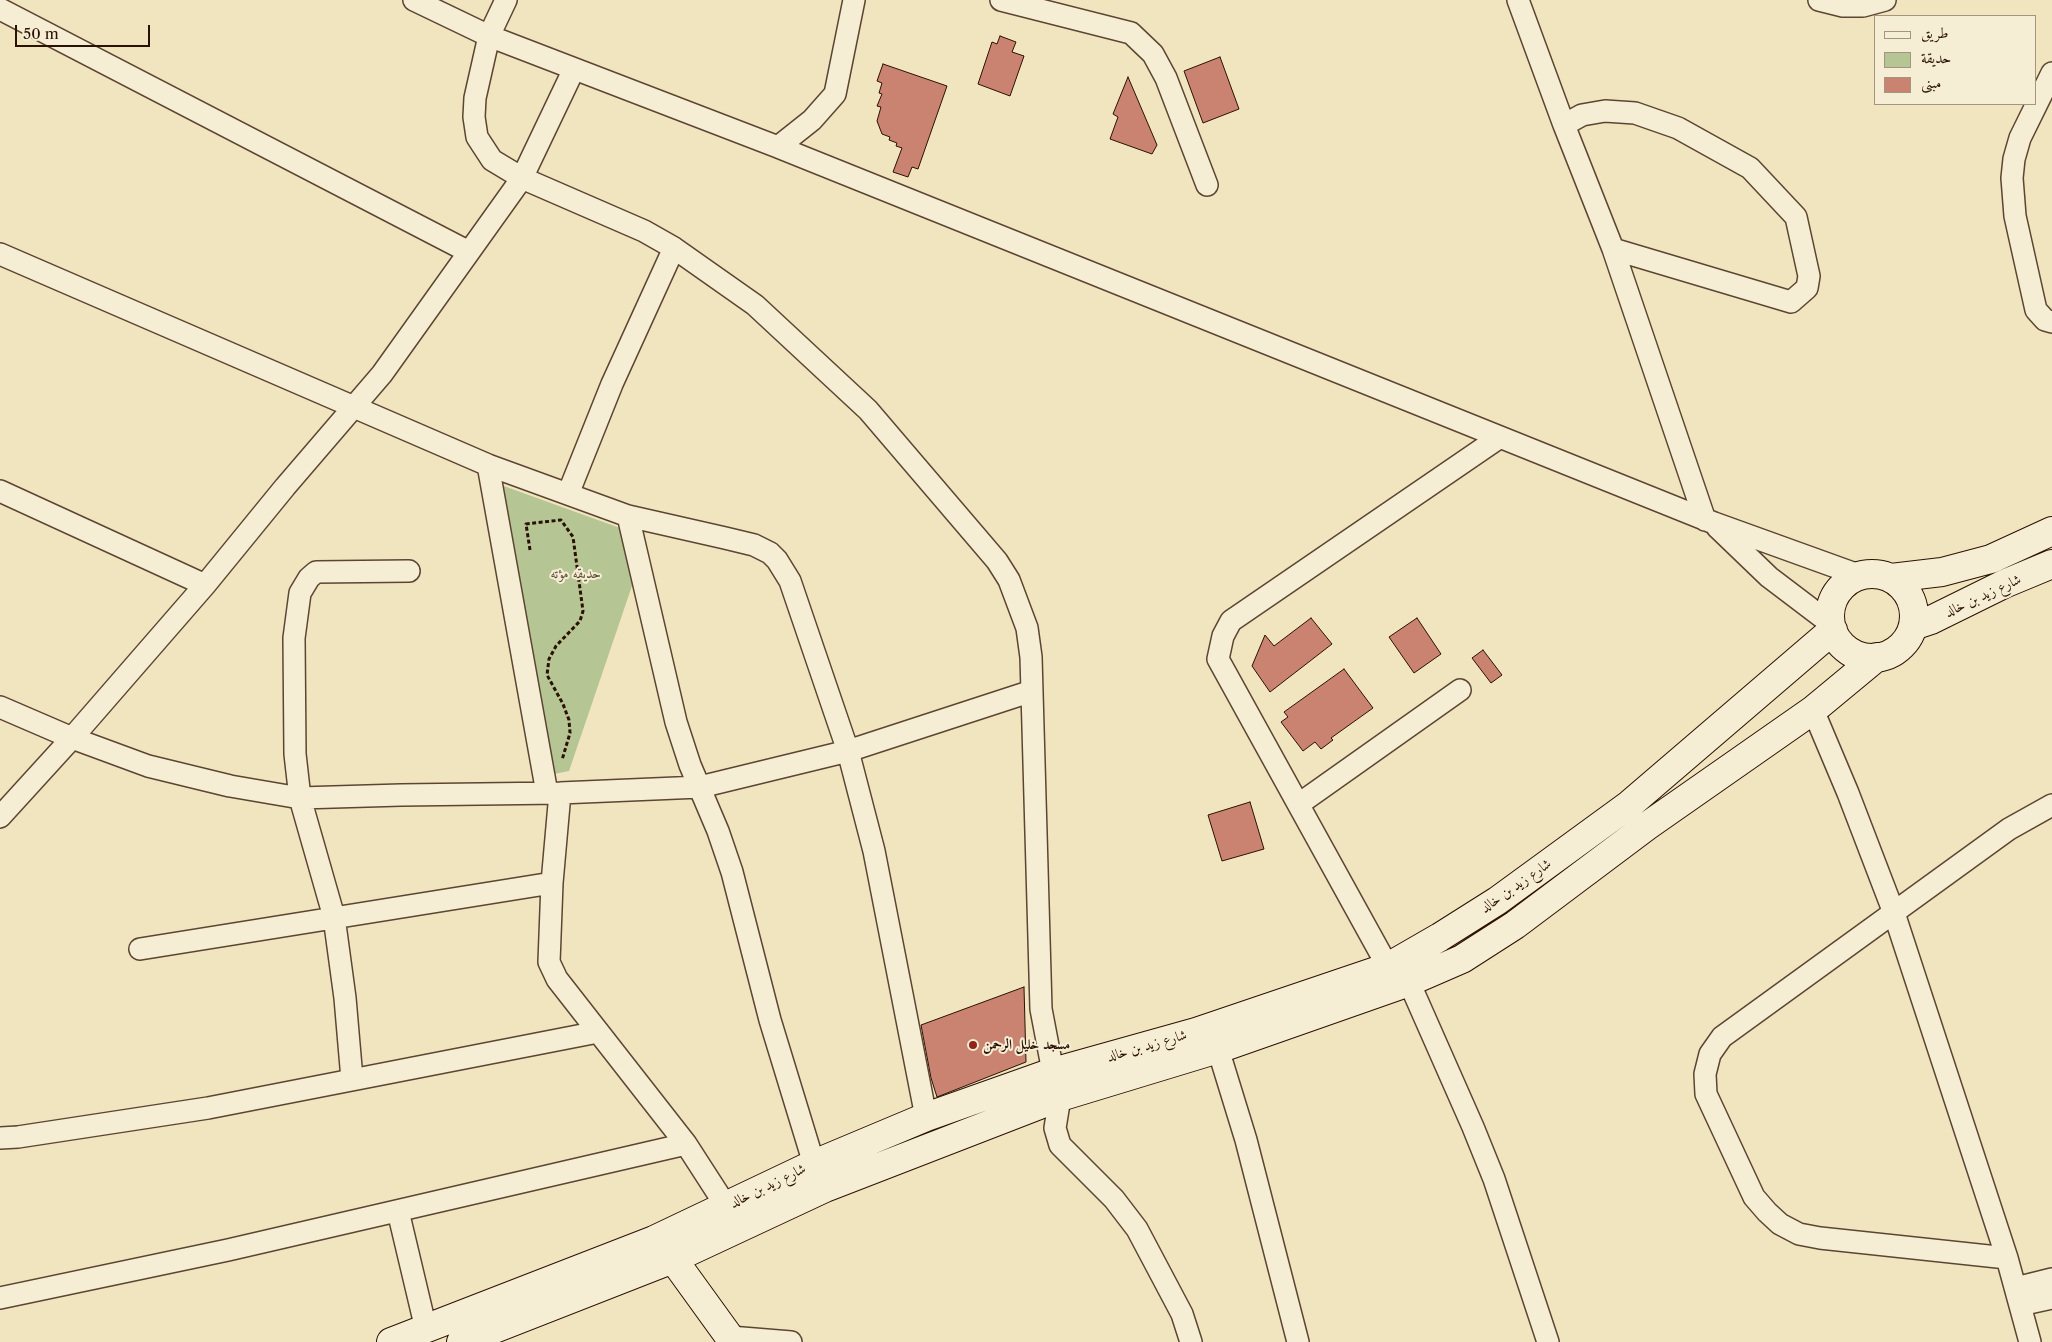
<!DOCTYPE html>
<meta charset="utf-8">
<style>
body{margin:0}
#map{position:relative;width:2052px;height:1342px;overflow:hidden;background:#f0e5be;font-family:"Libre Caslon Text",Amiri,serif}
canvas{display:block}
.legend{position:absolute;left:1874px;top:15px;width:162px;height:90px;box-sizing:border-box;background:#f5eed5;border:1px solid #a49581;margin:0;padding:6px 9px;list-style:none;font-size:15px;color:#2b1004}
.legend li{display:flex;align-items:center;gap:10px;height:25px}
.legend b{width:25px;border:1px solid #a49581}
.scale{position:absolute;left:15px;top:25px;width:135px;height:22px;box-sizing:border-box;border:2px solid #2b1004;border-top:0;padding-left:6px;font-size:15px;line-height:18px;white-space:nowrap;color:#2b1004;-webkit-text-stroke:4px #f5eed5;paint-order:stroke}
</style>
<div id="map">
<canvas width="2052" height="1342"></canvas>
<ul class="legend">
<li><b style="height:6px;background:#f5eed5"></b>طريق</li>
<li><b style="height:14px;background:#b6c594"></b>حديقة</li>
<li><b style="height:14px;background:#ca8371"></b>مبنى</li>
</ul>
<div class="scale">50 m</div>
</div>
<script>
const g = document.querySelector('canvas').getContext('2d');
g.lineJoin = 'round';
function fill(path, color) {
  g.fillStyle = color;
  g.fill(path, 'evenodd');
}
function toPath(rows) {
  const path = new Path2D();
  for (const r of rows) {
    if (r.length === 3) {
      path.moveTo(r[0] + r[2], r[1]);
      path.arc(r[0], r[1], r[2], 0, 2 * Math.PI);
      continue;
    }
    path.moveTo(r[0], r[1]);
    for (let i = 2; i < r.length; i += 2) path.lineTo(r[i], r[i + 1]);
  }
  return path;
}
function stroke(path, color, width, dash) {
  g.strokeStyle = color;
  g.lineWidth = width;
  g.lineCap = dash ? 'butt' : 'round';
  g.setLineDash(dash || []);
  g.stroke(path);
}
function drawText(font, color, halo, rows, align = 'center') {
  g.font = font + ' "Libre Caslon Text",Amiri,serif';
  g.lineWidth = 4;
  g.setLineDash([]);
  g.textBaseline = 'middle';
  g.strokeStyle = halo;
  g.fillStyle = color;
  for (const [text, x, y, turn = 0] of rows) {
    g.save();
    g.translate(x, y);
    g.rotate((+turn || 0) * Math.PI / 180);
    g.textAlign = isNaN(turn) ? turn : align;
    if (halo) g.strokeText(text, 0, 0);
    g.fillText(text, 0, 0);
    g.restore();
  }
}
fill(toPath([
 [501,485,620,528,635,577,569,771,554,774]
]), '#b6c594');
const building = toPath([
 [1000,36,1016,42,1012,52,1024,56,1010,96,978,84,992,42,997,44,1000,36],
 [1220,57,1239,109,1203,123,1184,71,1220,57],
 [883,64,947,86,918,169,912,167,908,177,893,172,902,148,896,146,897,143,889,140,890,137,882,134,877,121,881,107,877,106,882,94,879,93,882,83,877,81,883,64],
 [1128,77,1157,145,1152,154,1110,139,1118,117,1113,114,1128,77],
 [1311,618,1332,644,1270,692,1252,666,1265,635,1274,646,1311,618],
 [1417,618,1441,654,1414,673,1389,637,1417,618],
 [1483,650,1502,675,1491,683,1472,658,1483,650],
 [1344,669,1373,708,1331,738,1333,740,1321,749,1315,742,1303,751,1281,722,1288,717,1284,712,1344,669],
 [1250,802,1264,849,1222,861,1208,815,1250,802],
 [1024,987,1026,1062,937,1097,931,1078,921,1025,1024,987]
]);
fill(building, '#ca8371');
stroke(building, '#2b1004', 1);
const street = toPath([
 [414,0,489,36,778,147,812,120,835,94,854,0],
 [506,0,489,36,475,98,474,117,477,137,492,160,522,178,644,231,674,248,755,305,868,410,997,561,1009,580,1027,628,1031,657,1041,1009,1053,1072],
 [1001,0,1131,33,1153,54,1166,78,1207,185],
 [1518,0,1564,125,1613,249,1705,520],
 [1819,0,1843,6,1863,6,1885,0],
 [0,9,469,252],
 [2052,73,2020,138,2014,159,2012,178,2015,216,2036,310,2045,320,2052,322],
 [1564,125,1582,115,1605,111,1635,113,1678,128,1750,168,1796,217,1809,276,1807,288,1791,302,1613,249],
 [778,147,1714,523,1861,576],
 [0,254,488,465,628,516,725,538,754,545,770,553,777,560,790,581,848,751,874,851,926,1117],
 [488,465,547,793],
 [0,491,205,585],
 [568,494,612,384,674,248],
 [628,516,676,722,690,765,718,831,732,872,770,1020,814,1164],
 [1717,527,1769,577,1831,624],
 [0,707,72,738,148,766,230,786,300,798,401,795,560,793,700,787,848,751,1032,691],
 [1813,710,1848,793,1894,913,2007,1258,2030,1342],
 [560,793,552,883,549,962,557,979,686,1144,726,1206],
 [1299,804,1460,690],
 [0,817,72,738,205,585,285,487,382,374,522,178,574,69],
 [140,949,552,883],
 [1388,967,1218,659,1223,636,1231,621,1500,437],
 [1409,982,1473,1127,1494,1179,1548,1342],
 [1218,1049,1246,1140,1298,1342],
 [352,1079,345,998,334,917,300,798,295,754,294,638,300,593,309,578,316,572,409,571],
 [1060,1097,1055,1128,1060,1145,1114,1199,1137,1229,1182,1314,1191,1342],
 [0,1138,18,1137,208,1108,598,1032],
 [398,1211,426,1329],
 [2007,1258,1820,1238,1799,1234,1780,1224,1767,1212,1754,1197,1706,1094,1705,1074,1710,1054,1722,1037,2009,829,2052,805],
 [2016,1288,2052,1279],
 [0,1298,228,1250,686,1144],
 [2020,1305,2052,1298],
 [730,1337,791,1342]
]);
const secondary = toPath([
 [1872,616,42],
 [1891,578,1942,572,1991,559,2052,531],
 [1913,626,1931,620,2004,584,2052,564],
 [673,1259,733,1342],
 [391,1342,654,1240,814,1164,926,1117,1053,1072,1196,1032,1388,967,1440,937,1497,901,1630,804,1833,630],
 [461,1342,673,1259,825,1188,1060,1097,1218,1049,1409,982,1462,959,1515,925,1647,826,1813,710,1877,657]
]);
stroke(street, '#5c4532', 24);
stroke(secondary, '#2b1004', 30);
stroke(toPath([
 [530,550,526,524,561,520,573,537,583,611,580,621,556,646,549,659,547,675,563,704,569,720,570,733,562,760]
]), '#2b1004', 3, [4, 2.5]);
stroke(street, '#f5eed5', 21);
stroke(secondary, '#f5eed5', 28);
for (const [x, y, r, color] of [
 [973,1045,5,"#8f2418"]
]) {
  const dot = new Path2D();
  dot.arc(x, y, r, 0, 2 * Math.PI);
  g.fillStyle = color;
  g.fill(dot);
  stroke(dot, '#f5eed5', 2);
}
drawText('italic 14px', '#5c4f36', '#f5eed5', [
 ["حديقه مؤته",576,574]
]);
drawText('14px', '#2b1004', '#f5eed5', [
 ["شارع زيد بن خالد",1983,596,-25],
 ["شارع زيد بن خالد",1516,886,-35],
 ["شارع زيد بن خالد",1147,1046,-16],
 ["شارع زيد بن خالد",768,1186,-26]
]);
drawText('bold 14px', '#2b1004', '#f5eed5', [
 ["مسجد خليل الرحمن",983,1045]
], 'left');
</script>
